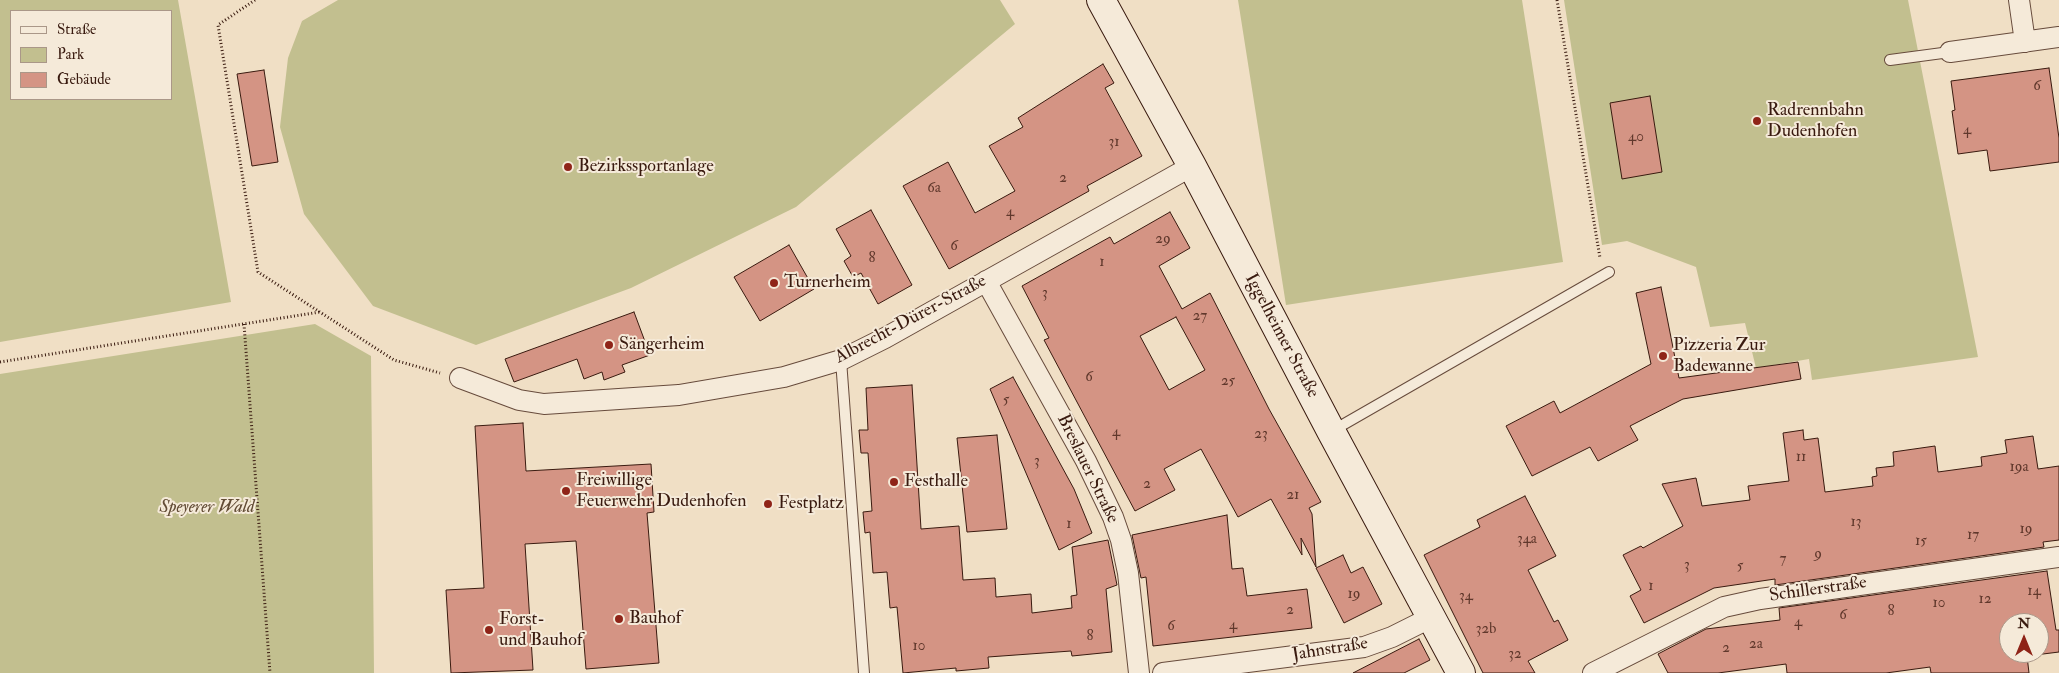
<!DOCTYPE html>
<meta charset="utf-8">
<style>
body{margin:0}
#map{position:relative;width:2059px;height:673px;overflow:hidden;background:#f0dfc5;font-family:"IM FELL Double Pica",serif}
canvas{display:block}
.legend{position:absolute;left:10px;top:10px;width:162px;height:90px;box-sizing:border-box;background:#f5ead9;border:1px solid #aa9788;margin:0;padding:6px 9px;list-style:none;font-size:15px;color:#391a0f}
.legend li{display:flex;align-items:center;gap:10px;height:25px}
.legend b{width:25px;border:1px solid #aa9788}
.north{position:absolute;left:1999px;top:613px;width:50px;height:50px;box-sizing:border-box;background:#f5ead9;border:1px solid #aa9788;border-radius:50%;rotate:0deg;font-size:14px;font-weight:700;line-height:20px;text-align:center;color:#391a0f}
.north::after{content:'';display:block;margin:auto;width:18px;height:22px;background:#8f2418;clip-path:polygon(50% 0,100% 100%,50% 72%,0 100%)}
</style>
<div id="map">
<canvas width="2059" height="673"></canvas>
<ul class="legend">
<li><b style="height:6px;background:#f5ead9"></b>Straße</li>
<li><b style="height:14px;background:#c2bf8f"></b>Park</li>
<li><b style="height:14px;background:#d49484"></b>Gebäude</li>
</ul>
<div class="north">N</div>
</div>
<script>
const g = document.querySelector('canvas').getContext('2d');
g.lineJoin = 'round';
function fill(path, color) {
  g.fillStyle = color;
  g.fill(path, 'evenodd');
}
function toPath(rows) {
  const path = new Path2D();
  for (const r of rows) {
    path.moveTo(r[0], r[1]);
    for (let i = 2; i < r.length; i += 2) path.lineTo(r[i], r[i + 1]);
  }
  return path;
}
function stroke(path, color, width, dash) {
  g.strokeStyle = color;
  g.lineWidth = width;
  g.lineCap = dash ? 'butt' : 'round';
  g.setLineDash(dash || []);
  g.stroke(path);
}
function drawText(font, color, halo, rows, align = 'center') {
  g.font = font + ' "IM FELL Double Pica",serif';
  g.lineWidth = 4;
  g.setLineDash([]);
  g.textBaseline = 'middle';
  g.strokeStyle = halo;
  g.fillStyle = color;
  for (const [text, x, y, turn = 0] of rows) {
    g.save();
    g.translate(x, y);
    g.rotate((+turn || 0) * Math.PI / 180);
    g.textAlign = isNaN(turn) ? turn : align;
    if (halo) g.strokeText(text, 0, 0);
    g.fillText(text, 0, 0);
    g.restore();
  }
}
fill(toPath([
 [0,0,178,0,231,302,0,342],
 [11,11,171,11,171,99,11,99],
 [338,0,1000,0,1015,24,796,207,631,288,476,345,373,306,304,214,280,127,288,58,302,21],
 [1238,0,1522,0,1563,262,1286,305],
 [1564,0,1908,0,1978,357,1812,380,1809,359,1756,368,1745,323,1710,327,1696,267,1627,241,1602,245],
 [315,324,371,356,374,673,0,673,0,374]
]), '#c2bf8f');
const building = toPath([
 [1103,64,1114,83,1105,88,1142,156,1087,186,1089,191,949,269,903,186,948,162,975,213,1015,191,989,146,1023,127,1018,118,1103,64],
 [2049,68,2059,138,2059,162,1990,171,1987,150,1958,154,1952,111,1955,110,1951,81,2049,68],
 [264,70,278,162,252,166,237,74,264,70],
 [1650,96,1662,172,1622,179,1610,103,1650,96],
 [871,210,912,285,878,304,861,273,853,277,844,261,851,256,836,229,871,210],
 [1170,212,1190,248,1159,266,1182,309,1210,293,1269,409,1321,502,1309,508,1312,514,1316,567,1301,538,1302,555,1271,499,1238,517,1201,449,1164,469,1175,490,1135,511,1044,340,1049,338,1022,286,1110,237,1114,244,1170,212],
 [1176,317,1205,370,1169,390,1140,336,1176,317],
 [789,245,814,289,760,321,734,277,789,245],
 [1661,287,1679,378,1798,362,1801,379,1683,399,1630,426,1638,440,1598,461,1590,447,1532,476,1506,426,1554,401,1560,413,1651,364,1636,293,1661,287],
 [634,312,650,355,622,365,625,372,604,380,602,372,584,379,577,359,514,382,505,359,634,312],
 [1013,377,1074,489,1092,533,1059,550,990,389,1013,377],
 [912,385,921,529,959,526,963,580,995,578,996,597,1031,594,1032,613,1072,608,1071,596,1077,595,1072,547,1108,540,1117,585,1106,589,1112,652,1072,656,1071,651,988,657,989,668,956,671,956,668,903,673,897,607,890,608,887,572,873,573,870,532,865,533,863,512,872,511,868,453,861,453,859,430,868,430,866,388,912,385],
 [523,423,526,471,651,464,654,512,647,513,659,663,586,669,576,541,525,544,533,670,451,673,446,590,484,588,475,426,523,423],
 [1803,430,1804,440,1818,438,1825,492,1873,486,1872,477,1877,476,1876,468,1894,466,1893,452,1935,446,1938,472,1982,466,1981,457,2007,453,2005,440,2033,436,2038,469,2059,466,2059,540,2043,542,2044,547,1775,585,1775,579,1714,588,1644,623,1630,596,1641,590,1623,555,1641,546,1643,548,1683,526,1662,484,1696,478,1702,506,1750,500,1748,486,1789,481,1783,433,1803,430],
 [997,435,1007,529,967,532,957,438,997,435],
 [1525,496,1556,556,1528,570,1554,622,1558,620,1568,640,1528,661,1535,673,1483,673,1424,555,1480,527,1477,520,1525,496],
 [1227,515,1232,569,1243,568,1247,596,1307,589,1312,628,1153,646,1146,577,1141,578,1132,535,1227,515],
 [1343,555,1351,573,1363,567,1382,604,1344,623,1316,568,1343,555],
 [2047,571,2056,630,2059,630,2059,652,2027,656,2029,673,1931,673,1930,667,1886,673,1787,673,1786,664,1718,673,1668,673,1658,654,1706,629,1780,620,1779,608,2047,571],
 [2009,623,2039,623,2039,653,2009,653,2009,623],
 [1419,639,1430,660,1404,673,1353,673,1419,639]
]);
fill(building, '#d49484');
stroke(building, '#391a0f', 1);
const lane = toPath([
 [1890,60,1950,52],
 [841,360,864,673],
 [1332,431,1609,272]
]);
const street = toPath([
 [2019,0,2025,42],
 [1950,52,2059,37],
 [986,281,1086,461,1113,517,1121,540,1128,573,1139,673],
 [460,378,519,400,544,404,679,395,784,377,841,360,885,338,1192,166],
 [1163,673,1364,647,1392,637,1432,617],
 [1593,673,1724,607,1760,599,2059,557]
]);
const secondary = toPath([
 [1101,0,1192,166,1331,431,1461,673]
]);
stroke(lane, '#674b3c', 12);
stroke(street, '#674b3c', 22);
stroke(secondary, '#391a0f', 30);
stroke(toPath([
 [255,0,218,25,258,272,394,360,440,373],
 [1557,0,1600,258],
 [244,324,270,673],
 [0,362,320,312]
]), '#391a0f', 3, [1, 2.5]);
stroke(lane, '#f5ead9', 10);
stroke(street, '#f5ead9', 20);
stroke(secondary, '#f5ead9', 28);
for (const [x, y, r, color] of [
 [1757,121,5,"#8f2418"],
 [568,167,5,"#8f2418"],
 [774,283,5,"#8f2418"],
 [609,345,5,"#8f2418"],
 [1663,356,5,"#8f2418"],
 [894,482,5,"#8f2418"],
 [566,491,5,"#8f2418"],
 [768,504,5,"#8f2418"],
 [619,619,5,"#8f2418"],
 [489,630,5,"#8f2418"]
]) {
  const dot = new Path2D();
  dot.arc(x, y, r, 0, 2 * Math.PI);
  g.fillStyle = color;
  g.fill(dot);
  stroke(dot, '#f5ead9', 2);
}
drawText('15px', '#60382c', null, [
 ["6",2037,87],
 ["4",1967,131],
 ["40",1636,138],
 ["31",1114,143],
 ["2",1063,179],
 ["6a",934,189],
 ["4",1010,213],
 ["29",1163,240],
 ["6",954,247],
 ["8",872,259],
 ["1",1102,263],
 ["3",1045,294],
 ["27",1200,317],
 ["6",1089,378],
 ["25",1228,382],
 ["5",1006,401],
 ["4",1116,433],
 ["23",1261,435],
 ["11",1801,458],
 ["3",1037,462],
 ["19a",2019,468],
 ["2",1147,485],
 ["21",1293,496],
 ["13",1856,523],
 ["1",1069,525],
 ["19",2026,530],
 ["17",1973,536],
 ["34a",1527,540],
 ["15",1921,542],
 ["9",1818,555],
 ["7",1783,560],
 ["3",1687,566],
 ["5",1740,567],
 ["1",1651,587],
 ["14",2034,592],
 ["19",1354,595],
 ["34",1466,597],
 ["12",1985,600],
 ["10",1939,604],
 ["2",1290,611],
 ["8",1891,612],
 ["6",1843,616],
 ["4",1798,623],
 ["4",1233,626],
 ["6",1171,627],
 ["32b",1486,630],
 ["8",1090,637],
 ["2a",1756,645],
 ["10",919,647],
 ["2",1726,649],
 ["32",1515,655]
]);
drawText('18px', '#391a0f', '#f5ead9', [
 ["Radrennbahn",1767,111],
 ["Dudenhofen",1767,132],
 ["Bezirkssportanlage",578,167],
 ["Turnerheim",784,283],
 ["Sängerheim",619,345],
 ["Pizzeria Zur",1673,346],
 ["Badewanne",1673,367],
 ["Freiwillige",576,481],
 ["Feuerwehr Dudenhofen",576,502],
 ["Festhalle",904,482],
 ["Festplatz",778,504],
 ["Bauhof",629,619],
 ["Forst-",499,620],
 ["und Bauhof",499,641]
], 'left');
drawText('18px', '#391a0f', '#f5ead9', [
 ["Albrecht-Dürer-Straße",911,320,-28],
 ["Iggelheimer Straße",1281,336,62],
 ["Breslauer Straße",1087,469,64],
 ["Schillerstraße",1818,590,-8],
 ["Jahnstraße",1330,650,-9]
]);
drawText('italic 18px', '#624c35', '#f5ead9', [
 ["Speyerer Wald",207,508]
]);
</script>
